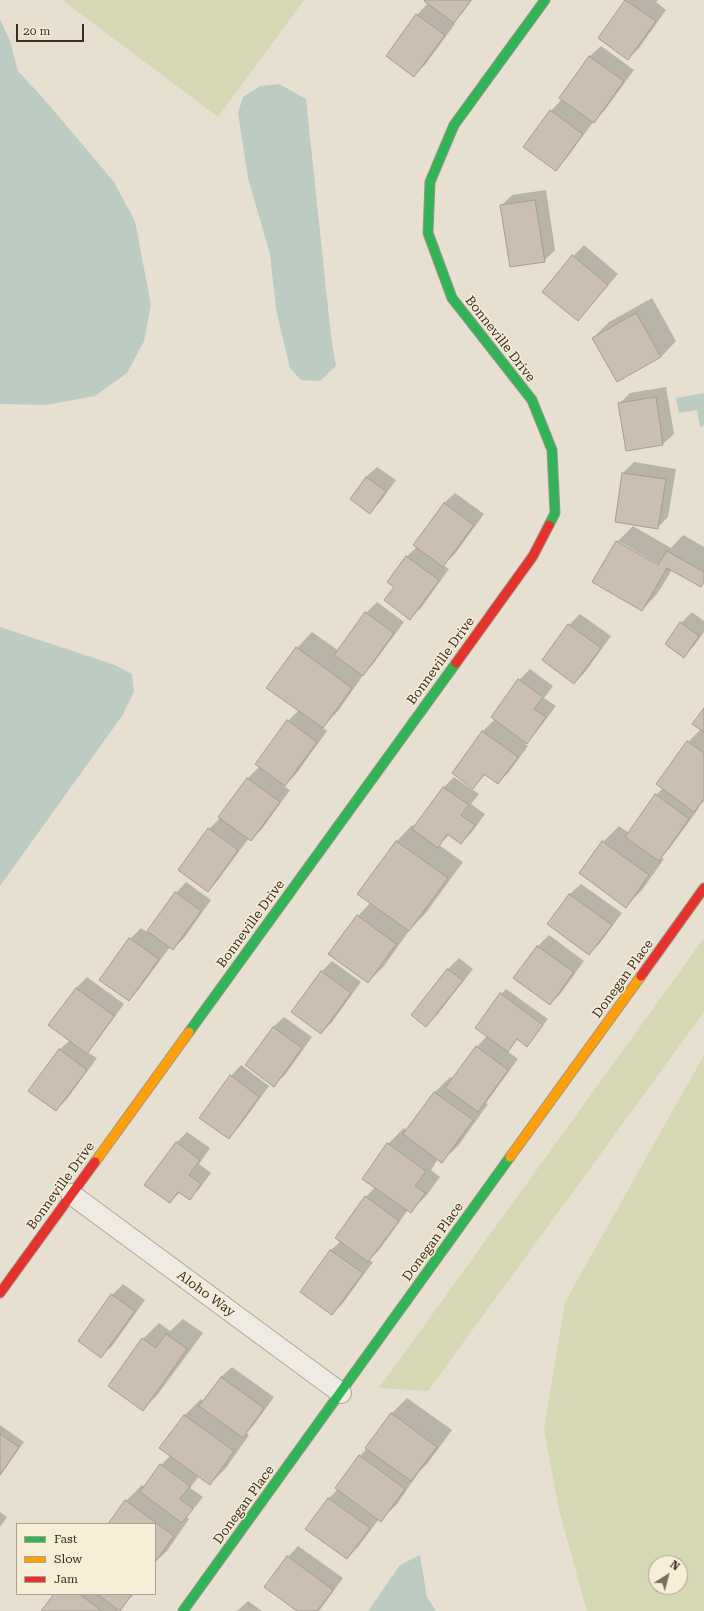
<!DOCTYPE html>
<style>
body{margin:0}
#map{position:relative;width:704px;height:1611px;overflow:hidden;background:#e7e0d1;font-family:"Roboto Serif",serif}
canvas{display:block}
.legend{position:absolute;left:16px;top:1523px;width:140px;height:72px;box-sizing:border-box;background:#f7eed8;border:1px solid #ada18e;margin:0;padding:5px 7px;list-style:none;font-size:12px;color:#3d2e20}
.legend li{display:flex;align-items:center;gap:8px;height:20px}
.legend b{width:20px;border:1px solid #ada18e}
.north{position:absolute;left:648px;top:1555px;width:40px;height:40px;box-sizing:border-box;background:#f7eed8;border:1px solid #ada18e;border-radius:50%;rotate:36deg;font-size:11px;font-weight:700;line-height:16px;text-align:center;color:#3d2e20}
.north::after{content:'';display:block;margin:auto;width:14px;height:18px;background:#786c5e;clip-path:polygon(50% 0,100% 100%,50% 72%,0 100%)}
.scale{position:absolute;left:16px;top:24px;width:68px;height:18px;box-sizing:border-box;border:2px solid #3d2e20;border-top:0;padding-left:5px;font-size:12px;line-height:14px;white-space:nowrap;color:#3d2e20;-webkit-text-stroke:3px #f7eed8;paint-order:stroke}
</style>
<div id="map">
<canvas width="704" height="1611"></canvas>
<ul class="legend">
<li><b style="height:5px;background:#30b455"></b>Fast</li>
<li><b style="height:5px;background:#ff9f0a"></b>Slow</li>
<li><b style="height:5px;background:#e5322d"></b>Jam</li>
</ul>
<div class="north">N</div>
<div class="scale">20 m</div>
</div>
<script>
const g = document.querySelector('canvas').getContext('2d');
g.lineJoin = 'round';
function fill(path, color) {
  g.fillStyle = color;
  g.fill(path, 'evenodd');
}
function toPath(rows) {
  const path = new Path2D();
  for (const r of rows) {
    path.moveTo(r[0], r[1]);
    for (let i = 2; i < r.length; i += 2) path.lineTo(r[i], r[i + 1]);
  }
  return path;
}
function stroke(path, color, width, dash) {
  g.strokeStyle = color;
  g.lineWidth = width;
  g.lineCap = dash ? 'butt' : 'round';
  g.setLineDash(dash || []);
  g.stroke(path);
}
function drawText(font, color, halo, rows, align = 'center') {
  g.font = font + ' "Roboto Serif",serif';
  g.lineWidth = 3;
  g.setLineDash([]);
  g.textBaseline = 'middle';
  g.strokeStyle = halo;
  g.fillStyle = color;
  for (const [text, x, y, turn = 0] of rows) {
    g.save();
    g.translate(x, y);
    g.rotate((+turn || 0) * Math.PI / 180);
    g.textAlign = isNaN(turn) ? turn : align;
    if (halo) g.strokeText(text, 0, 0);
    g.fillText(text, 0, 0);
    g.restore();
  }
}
fill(toPath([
 [62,0,304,0,218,117],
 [704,938,704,1012,428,1391,379,1388],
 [704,1055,704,1611,587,1611,559,1510,544,1430,565,1302],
 [656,1563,680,1563,680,1587,656,1587]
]), '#d6d7b3');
fill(toPath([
 [0,19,10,41,18,71,44,99,114,182,135,221,151,305,144,341,127,373,95,396,46,405,0,404],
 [279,84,306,99,331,336,336,366,320,381,301,380,290,368,276,309,270,254,248,178,238,113,243,97,260,86],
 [704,393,704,426,700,427,697,410,679,413,676,398],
 [0,627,115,665,132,674,134,692,122,716,0,886],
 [420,1555,427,1597,436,1611,368,1611,400,1565]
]), '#bcccc2');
fill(toPath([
 [426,0,472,0,464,11,453,22,455,24,425,65,414,75,417,15,428,3],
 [627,0,658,0,656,2,666,10,639,48,628,59,599,38],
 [601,46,634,70,604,111,593,122,566,159,556,170,551,111,562,99,560,98,590,56],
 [546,190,555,250,544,261,501,206,512,195],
 [584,245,618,274,578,320,573,256],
 [652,298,676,341,661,357,593,338,609,322],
 [666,387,674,434,663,444,619,404,630,393],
 [634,462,676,469,668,517,657,528,616,521,623,473],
 [377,467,396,480,380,502,370,512,366,477],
 [455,493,484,514,454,555,443,565,449,569,421,608,410,618,395,586,406,557,417,547,444,503],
 [633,526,671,548,683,535,704,547,704,583,700,586,672,570,657,594,642,610,617,542],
 [620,542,663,567,662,569,620,545],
 [377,602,404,622,373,664,366,671,338,711,322,727,327,731,296,774,284,786,290,790,262,829,251,840,249,838,218,880,208,891,209,829,221,817,248,778,260,766,288,721,299,710,297,648,312,632,339,651,366,613],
 [692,612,704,621,704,632,694,646,683,656,681,623],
 [580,614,611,636,585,672,574,683,543,660,569,625],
 [530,669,553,686,544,698,556,706,537,731,525,744,528,746,509,772,498,783,486,774,473,787,453,773,483,731,495,719,519,680],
 [704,710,704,801,698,807,699,808,669,849,661,857,664,859,642,890,626,906,603,842,619,826,629,833,656,795,663,788,657,783,688,742,701,729],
 [454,777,479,794,471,804,485,814,472,832,461,843,449,835,439,845,463,862,425,914,411,928,384,966,368,982,358,916,371,902,359,894,397,841,412,825,415,827,444,787],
 [186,882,211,900,184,938,173,949,170,947,139,989,129,1000,101,979,130,939,141,928,147,932,176,893],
 [581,884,622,913,600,943,589,954,548,924,570,894],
 [549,935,584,961,561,993,550,1004,515,978,538,946],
 [459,958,473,969,437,1015,426,1026,413,1015,448,969],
 [332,961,361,982,332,1022,321,1033,292,1012,322,971],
 [87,977,124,1004,97,1041,87,1052,97,1058,67,1099,56,1110,59,1050,70,1040,50,1025,76,988],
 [506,989,548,1019,527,1045,518,1038,507,1051,518,1059,486,1103,488,1104,458,1146,442,1161,438,1159,431,1170,440,1177,426,1196,410,1212,408,1210,379,1250,369,1260,373,1262,343,1303,332,1314,301,1291,331,1250,341,1241,366,1197,375,1187,363,1178,388,1144,404,1128,407,1130,434,1093,450,1077,453,1079,477,1047,487,1036,501,994],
 [284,1017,312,1037,285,1075,274,1085,273,1027],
 [241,1065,269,1086,239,1127,228,1138,231,1076],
 [187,1132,210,1148,199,1164,211,1173,200,1188,189,1199,180,1192,170,1202,176,1143],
 [123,1284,145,1300,112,1346,101,1356,79,1340,112,1295],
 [183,1319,203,1333,158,1394,143,1410,143,1339,159,1323,170,1331],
 [232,1367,274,1397,253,1426,246,1433,249,1435,226,1468,210,1484,199,1476,190,1488,203,1497,187,1517,189,1519,167,1551,155,1562,155,1524,109,1524,126,1501,142,1485,145,1487,161,1465,171,1455,161,1448,185,1415,201,1399,204,1402,221,1377],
 [407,1398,452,1430,427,1464,419,1472,397,1504,381,1520,379,1519,358,1547,347,1558,307,1529,329,1498,338,1489,360,1456,367,1448,391,1414],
 [0,1425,24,1442,0,1476],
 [0,1512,7,1517,0,1527],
 [298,1546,343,1578,319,1611,298,1611,288,1557],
 [55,1594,134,1594,118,1611,43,1611],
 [248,1601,262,1611,237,1611]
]), '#0003');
const building = toPath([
 [425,0,471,0,454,23,424,1,425,0],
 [625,0,656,21,628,60,598,38,625,0],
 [416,14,445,35,414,77,386,56,416,14],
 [589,56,624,81,594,123,559,98,589,56],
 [550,110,583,134,556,171,523,147,550,110],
 [535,200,545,262,510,267,500,205,535,200],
 [572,255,608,285,578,321,542,292,572,255],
 [636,313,661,357,617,382,592,338,636,313],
 [656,397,663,445,626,451,618,403,656,397],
 [622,473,666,479,658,529,615,522,622,473],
 [366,477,386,491,370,514,350,499,366,477],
 [444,503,474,525,443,567,413,545,444,503],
 [616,541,658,565,667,551,704,572,704,581,701,587,667,568,642,611,592,582,616,541],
 [406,556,439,580,410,620,384,600,394,587,387,582,406,556],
 [365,612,394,633,363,676,334,655,365,612],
 [680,622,699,636,684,658,665,644,680,622],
 [568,624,601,648,574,684,542,660,568,624],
 [296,647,352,688,323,728,266,688,296,647],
 [518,679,543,697,534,709,546,717,527,744,491,717,518,679],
 [704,708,704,732,692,724,704,708],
 [287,720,317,742,285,786,255,764,287,720],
 [482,731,518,757,498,784,484,774,473,789,452,773,482,731],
 [687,741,704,753,704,799,694,812,656,784,687,741],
 [247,778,280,802,251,841,218,817,247,778],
 [443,787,469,805,461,815,475,825,461,844,447,834,438,848,412,829,443,787],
 [655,794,689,819,659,861,625,837,655,794],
 [208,828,238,850,208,892,178,870,208,828],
 [396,841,448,878,409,931,357,894,396,841],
 [602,841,649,875,626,908,579,873,602,841],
 [175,892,201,911,173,950,147,931,175,892],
 [569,894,612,925,589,955,547,924,569,894],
 [357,915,396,944,368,983,328,954,357,915],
 [129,938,159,959,129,1001,99,980,129,938],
 [537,946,574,972,550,1005,513,978,537,946],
 [447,969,463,980,426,1027,411,1015,447,969],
 [321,971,351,993,321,1034,291,1012,321,971],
 [76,988,114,1016,87,1054,48,1025,76,988],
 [500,993,543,1025,527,1047,517,1039,508,1052,475,1028,500,993],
 [273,1027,302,1048,274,1087,245,1065,273,1027],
 [476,1046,508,1070,478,1112,445,1088,476,1046],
 [59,1049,87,1070,56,1111,28,1091,59,1049],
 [230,1075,259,1097,229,1139,199,1118,230,1075],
 [434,1092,473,1120,442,1163,403,1134,434,1092],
 [176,1142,200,1160,189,1175,201,1184,190,1200,178,1192,170,1203,144,1185,176,1142],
 [387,1143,426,1171,415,1186,425,1193,411,1213,362,1179,387,1143],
 [365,1196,399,1221,368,1262,335,1238,365,1196],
 [330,1250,363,1273,332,1315,300,1292,330,1250],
 [111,1294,135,1311,101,1358,78,1341,111,1294],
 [166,1334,187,1349,143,1411,108,1386,142,1338,156,1348,166,1334],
 [221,1377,264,1408,243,1438,199,1406,221,1377],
 [391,1413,437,1447,411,1481,365,1448,391,1413],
 [184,1415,234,1451,210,1485,159,1448,184,1415],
 [0,1434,19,1447,0,1475,0,1434],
 [359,1455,405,1489,381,1522,335,1488,359,1455],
 [160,1464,190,1486,180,1499,193,1509,182,1523,140,1492,160,1464],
 [328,1498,370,1528,347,1559,305,1529,328,1498],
 [125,1500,174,1536,155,1562,155,1524,108,1524,125,1500],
 [287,1556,333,1590,317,1611,297,1611,264,1587,287,1556],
 [54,1594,79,1594,102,1611,41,1611,54,1594],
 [97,1594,132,1594,120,1611,97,1594]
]);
fill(building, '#cbbfb2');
stroke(building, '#a89c90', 1);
const street = toPath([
 [71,1194,341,1393]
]);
const fast = toPath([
 [545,0,454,125,430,182,428,233,452,298,532,400,552,450,555,513,549,525],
 [189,1032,456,663],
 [183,1611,510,1157]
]);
const slow = toPath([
 [510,1157,641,976],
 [95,1162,189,1032]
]);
const jam = toPath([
 [456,663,533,556,549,525],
 [641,976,704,888],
 [0,1293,95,1162]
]);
stroke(street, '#ada599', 22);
stroke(fast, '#9c958a', 11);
stroke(slow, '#9c958a', 11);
stroke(jam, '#9c958a', 11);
stroke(street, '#efebe3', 20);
stroke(fast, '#30b455', 9);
stroke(slow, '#ff9f0a', 9);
stroke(jam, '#e5322d', 9);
drawText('13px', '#3d2e20', '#f7eed8', [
 ["Bonneville Drive",500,339,52],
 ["Bonneville Drive",441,661,-54],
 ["Bonneville Drive",251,924,-54],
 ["Donegan Place",623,979,-54],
 ["Bonneville Drive",61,1186,-54],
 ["Donegan Place",433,1242,-54],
 ["Aloho Way",206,1294,36],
 ["Donegan Place",244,1505,-54]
]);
</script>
